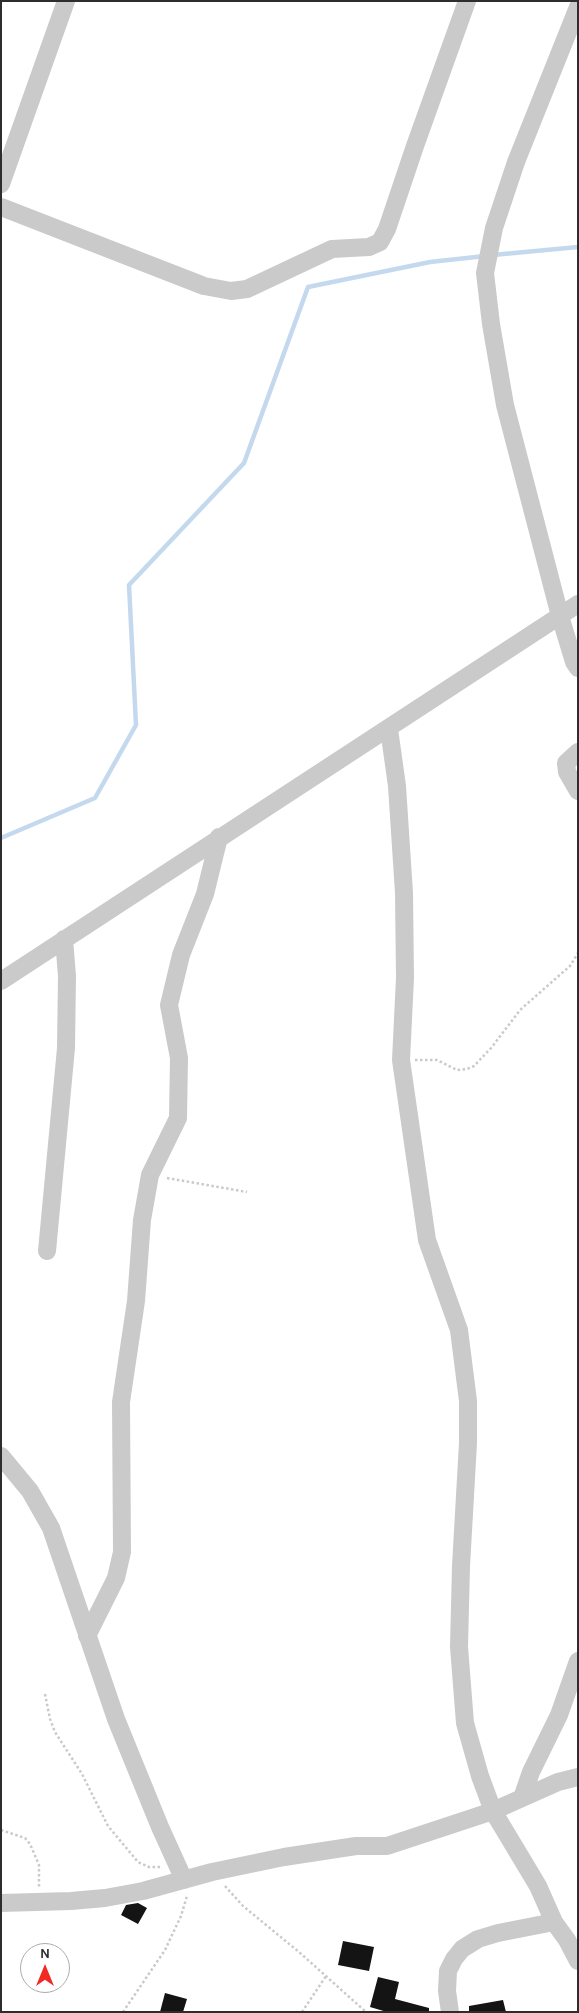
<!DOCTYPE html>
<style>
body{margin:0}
#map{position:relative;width:579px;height:2013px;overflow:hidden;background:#fff;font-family:Karla,sans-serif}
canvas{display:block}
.frame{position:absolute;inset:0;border:2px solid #2d2d2d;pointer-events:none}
.north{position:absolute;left:20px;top:1943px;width:50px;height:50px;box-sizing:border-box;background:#fff;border:1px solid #ababab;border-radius:50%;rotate:0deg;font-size:14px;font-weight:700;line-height:20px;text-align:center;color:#2d2d2d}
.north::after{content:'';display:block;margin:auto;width:18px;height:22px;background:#f12b23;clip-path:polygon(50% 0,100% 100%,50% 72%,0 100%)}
</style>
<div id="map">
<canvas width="579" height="2013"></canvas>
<div class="frame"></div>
<div class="north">N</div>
</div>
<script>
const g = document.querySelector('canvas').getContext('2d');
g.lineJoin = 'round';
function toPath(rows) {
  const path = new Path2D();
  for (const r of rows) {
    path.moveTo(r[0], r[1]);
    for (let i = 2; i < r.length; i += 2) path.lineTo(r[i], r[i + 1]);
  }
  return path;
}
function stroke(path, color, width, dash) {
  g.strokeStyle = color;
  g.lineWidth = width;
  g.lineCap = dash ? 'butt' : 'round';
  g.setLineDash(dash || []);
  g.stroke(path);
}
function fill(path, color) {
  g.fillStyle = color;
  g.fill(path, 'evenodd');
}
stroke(toPath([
 [493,255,578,247],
 [1,838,95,798,136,725,129,585,244,463,308,287,430,262,485,256]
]), '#c4d9ee', 4.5);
fill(toPath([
 [138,1903,147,1908,138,1924,121,1915,126,1905],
 [343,1941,374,1947,369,1971,338,1965],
 [378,1977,399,1982,395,1999,429,2008,429,2012,387,2012,370,2007],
 [165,1993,187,1999,183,2012,160,2012],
 [503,2000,506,2012,469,2012,469,2006]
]), '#141414');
stroke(toPath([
 [415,1060,437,1060,457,1070,467,1069,474,1066,492,1047,520,1010,570,966,578,953],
 [167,1178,247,1192],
 [45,1694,50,1719,55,1732,82,1774,108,1826,138,1862,149,1867,161,1867],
 [1,1830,25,1838,30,1844,39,1865,39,1888],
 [225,1886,243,1906,299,1952,366,2012],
 [123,2012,165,1950,181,1916,187,1896],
 [302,2012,326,1976]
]), '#cacaca', 2.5, [2.5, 2.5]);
stroke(toPath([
 [578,7,516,162,494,228,485,273,491,324,505,405,560,616,574,662,578,668],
 [1,184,66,1],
 [1,207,204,286,231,291,247,289,332,249,369,247,380,242,387,229,415,146,467,1],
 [389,729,397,786,404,893,405,978,401,1060,427,1240,459,1330,468,1401,468,1443,461,1566,459,1647,465,1723,480,1776,493,1811,538,1886,554,1922,567,1940,578,1961],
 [578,752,566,763,567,772,578,791],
 [1,981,578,604],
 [47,1251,66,1048,67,976,64,939],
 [1,1456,30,1491,51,1528,116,1719,160,1827,184,1880],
 [87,1636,116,1578,122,1552,121,1402,136,1301,142,1220,150,1175,178,1118,179,1058,169,1005,181,955,205,894,219,837],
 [522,1798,558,1782,578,1777],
 [1,1903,71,1901,105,1898,143,1891,212,1872,284,1857,356,1846,387,1846,493,1811,522,1798,531,1772,559,1715,578,1661],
 [450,2012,447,1991,448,1971,454,1959,462,1949,478,1939,498,1933,554,1922]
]), '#cacaca', 18);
</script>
